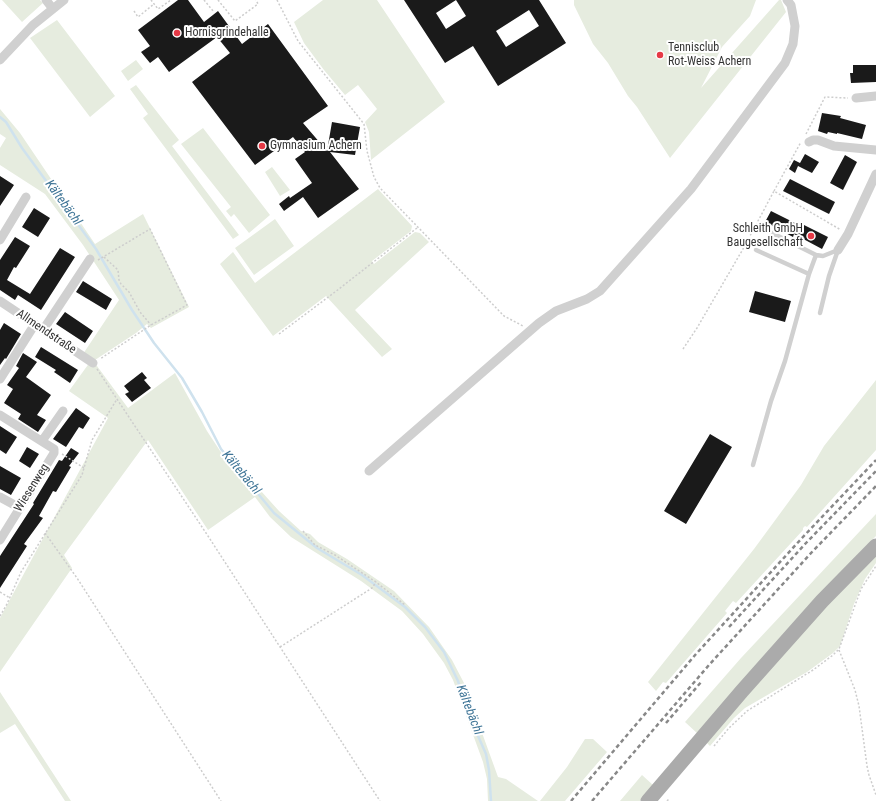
<!DOCTYPE html>
<meta charset="utf-8">
<style>
body{margin:0}
canvas{display:block;background:#fff}
</style>
<canvas width="876" height="801"></canvas>
<script>
const g = document.querySelector('canvas').getContext('2d');
g.lineJoin = 'round';
function fill(path, color) {
  g.fillStyle = color;
  g.fill(path, 'evenodd');
}
function toPath(rows) {
  const path = new Path2D();
  for (const r of rows) {
    path.moveTo(r[0], r[1]);
    for (let i = 2; i < r.length; i += 2) path.lineTo(r[i], r[i + 1]);
  }
  return path;
}
function stroke(path, color, width, dash) {
  g.strokeStyle = color;
  g.lineWidth = width;
  g.lineCap = dash ? 'butt' : 'round';
  g.setLineDash(dash || []);
  g.stroke(path);
}
function drawText(font, color, halo, rows, align = 'center') {
  g.font = font + ' "Roboto Condensed",sans-serif';
  g.lineWidth = 4;
  g.setLineDash([]);
  g.textBaseline = 'middle';
  g.strokeStyle = halo;
  g.fillStyle = color;
  for (const [text, x, y, turn = 0] of rows) {
    g.save();
    g.translate(x, y);
    g.rotate((+turn || 0) * Math.PI / 180);
    g.textAlign = isNaN(turn) ? turn : align;
    if (halo) g.strokeText(text, 0, 0);
    g.fillText(text, 0, 0);
    g.restore();
  }
}
fill(toPath([
 [2,0,40,0,43,3,22,22],
 [323,0,377,0,445,102,371,160,369,132,365,122,377,109,358,85,345,95,324,70,304,43,294,22],
 [574,0,756,0,750,16,722,47,701,88,779,0,781,0,786,12,670,158,637,107,628,96,608,63,593,44,574,5],
 [57,20,115,96,90,117,30,38],
 [136,60,143,69,128,81,121,71],
 [136,85,179,140,172,146,239,235,233,239,143,118,148,114,130,89],
 [0,109,20,133,95,244,143,214,189,307,151,328,147,324,136,333,95,360,83,354,119,300,83,245,45,194,0,165,0,148,6,138,0,134],
 [203,128,270,215,249,233,234,214,231,217,226,211,231,207,181,144],
 [272,167,290,190,280,196,265,172],
 [378,189,412,226,411,231,372,261,374,264,415,232,420,233,429,242,355,310,392,349,382,357,326,296,273,336,220,264,233,252,255,283],
 [275,219,294,246,254,275,235,248],
 [90,362,97,366,128,408,175,373,207,431,228,463,233,460,279,511,301,531,310,534,318,542,347,559,394,591,429,627,452,660,464,683,498,777,506,779,538,801,488,801,487,779,483,762,453,680,444,663,423,634,402,611,361,581,291,537,270,517,255,497,208,530,148,440,64,555,72,568,0,672,0,618,108,418,69,391],
 [876,380,876,450,807,527,805,526,803,528,803,530,736,603,733,601,725,611,727,613,666,683,663,682,656,691,648,682,754,549,801,485,824,446],
 [876,514,876,536,860,552,698,734,685,722,741,658],
 [876,552,876,563,865,579,854,604,840,646,833,653,807,672,745,708,734,718,710,746,704,740],
 [0,692,19,721,71,801,65,801,15,724,0,733],
 [585,739,593,739,607,752,565,801,540,801,567,767],
 [642,775,653,785,640,801,620,801]
]), '#e6ecdf');
stroke(toPath([
 [0,117,6,122,22,148,96,249,132,310,154,343,182,378,202,412,221,449,274,513,317,548,362,575,405,607,425,627,444,652,458,681,471,720,486,754,489,770,491,801]
]), '#cfe2ee', 2.5);
fill(toPath([
 [178,0,188,0,204,22,218,11,242,44,268,24,328,106,303,123,327,151,332,122,360,127,355,155,330,152,359,189,318,218,303,197,284,211,279,204,289,196,290,198,312,183,295,159,305,152,293,137,255,165,192,82,230,53,217,37,169,72,158,57,150,63,141,52,150,46,138,30],
 [404,0,539,0,566,43,498,86,473,46,445,63],
 [456,0,466,16,446,29,436,13],
 [529,10,539,26,506,47,496,31],
 [853,65,876,65,876,82,851,83,850,73,853,73],
 [822,113,841,116,840,118,866,125,862,139,837,133,837,134,828,132,827,134,818,131],
 [805,154,819,162,812,173,798,166,795,173,789,169,794,160,800,163],
 [845,155,857,162,843,190,830,183],
 [0,176,14,185,0,206],
 [790,179,835,202,829,214,783,191],
 [34,208,50,218,38,237,22,227],
 [771,211,799,225,800,223,828,237,822,249,794,234,793,237,765,222],
 [15,237,30,246,16,268,14,267,7,280,30,294,60,248,75,257,41,310,18,295,15,300,0,290,0,260],
 [83,281,112,299,106,310,76,292],
 [755,291,791,301,785,322,749,312],
 [65,312,93,331,85,343,56,324],
 [4,323,21,334,6,359,5,358,0,365,0,330],
 [41,347,78,370,70,383,54,372,56,370,35,357],
 [23,353,37,362,26,377,51,395,37,415,46,420,38,432,18,419,21,414,4,403,13,389,7,385,19,368,16,366],
 [142,372,147,378,144,380,151,388,132,402,125,394,129,392,124,386],
 [76,408,90,418,83,429,79,427,66,447,53,439],
 [0,426,17,437,6,454,0,450],
 [710,434,732,447,686,524,664,511],
 [27,447,39,454,30,468,19,461],
 [71,448,79,453,69,466,71,467,56,492,53,491,39,516,43,518,24,544,27,546,0,588,0,556,34,504,33,503,59,460,62,461],
 [0,466,21,478,11,495,0,489]
]), '#1a1a1a');
stroke(toPath([
 [151,0,158,9,171,0],
 [204,0,214,12],
 [218,0,235,21,258,4,256,0],
 [277,0,298,41,364,124,367,151,374,177,380,188,504,316,523,326],
 [134,11,138,17,154,4],
 [806,134,825,97,848,98],
 [774,191,801,142],
 [104,257,118,270,119,280,121,284,129,292,140,312,151,325],
 [98,260,150,229,187,305,151,325,100,359],
 [279,334,335,292,417,228],
 [683,349,697,328,743,249,774,191,841,230],
 [97,369,208,536,380,801],
 [62,454,84,468],
 [303,531,315,545,335,555,376,582,405,605],
 [45,533,77,578,221,801],
 [0,592,10,598],
 [0,616,7,604,21,572,82,475,92,440,117,399],
 [280,647,372,588,376,582],
 [839,650,855,690,859,706,867,766,869,775,876,795],
 [714,746,729,728,747,711,813,670,833,655,839,649,861,589,876,566],
 [667,801,669,799]
]), '#cdcdcd', 1.5, [2, 2]);
stroke(toPath([
 [766,230,816,255,823,256,838,250],
 [756,250,809,274,816,255],
 [820,313,829,276,838,250],
 [753,465,771,401,785,361,809,274]
]), '#d0d0d0', 4.5);
stroke(toPath([
 [46,0,53,9],
 [0,60,33,25,64,0],
 [856,98,876,96],
 [809,142,813,140,818,140,834,146,876,150],
 [0,240,26,197],
 [838,250,848,234,876,174],
 [0,301,93,363],
 [43,330,90,259],
 [0,379,35,324],
 [0,415,54,449,54,453,0,540],
 [42,441,63,411],
 [369,471,539,323,556,311,587,299,600,291,691,189,785,63,793,44,795,26,791,5,787,0],
 [0,497,20,508]
]), '#d0d0d0', 9);
stroke(toPath([
 [648,801,742,691,822,601,876,546]
]), '#ababab', 15);
stroke(toPath([
 [729,627,806,543,876,471],
 [666,723,702,681],
 [571,801,696,654,802,538,876,460],
 [592,801,709,665,812,552,876,486]
]), '#888', 2.5, [4, 3]);
for (const [x, y, r, color] of [
 [177,33,4,"#e63946"],
 [660,55,4,"#e63946"],
 [262,146,4,"#e63946"],
 [811,236,4,"#e63946"]
]) {
  const dot = new Path2D();
  dot.arc(x, y, r, 0, 2 * Math.PI);
  g.fillStyle = color;
  g.fill(dot);
  stroke(dot, '#fff', 1.5);
}
drawText('12px', '#333', '#fff', [
 ["Hornisgrindehalle",185,33],
 ["Tennisclub",668,48],
 ["Rot-Weiss Achern",668,62],
 ["Gymnasium Achern",270,146],
 ["Schleith GmbH",803,229,"right"],
 ["Baugesellschaft",803,243,"right"]
], 'left');
drawText('12px', '#333', '#fff', [
 ["Allmendstraße",46,332,34],
 ["Wiesenweg",32,488,-58]
]);
drawText('italic 13px', '#3f7597', '#fff', [
 ["Kältebächl",63,203,54],
 ["Kältebächl",241,473,50],
 ["Kältebächl",469,710,69]
]);
</script>
